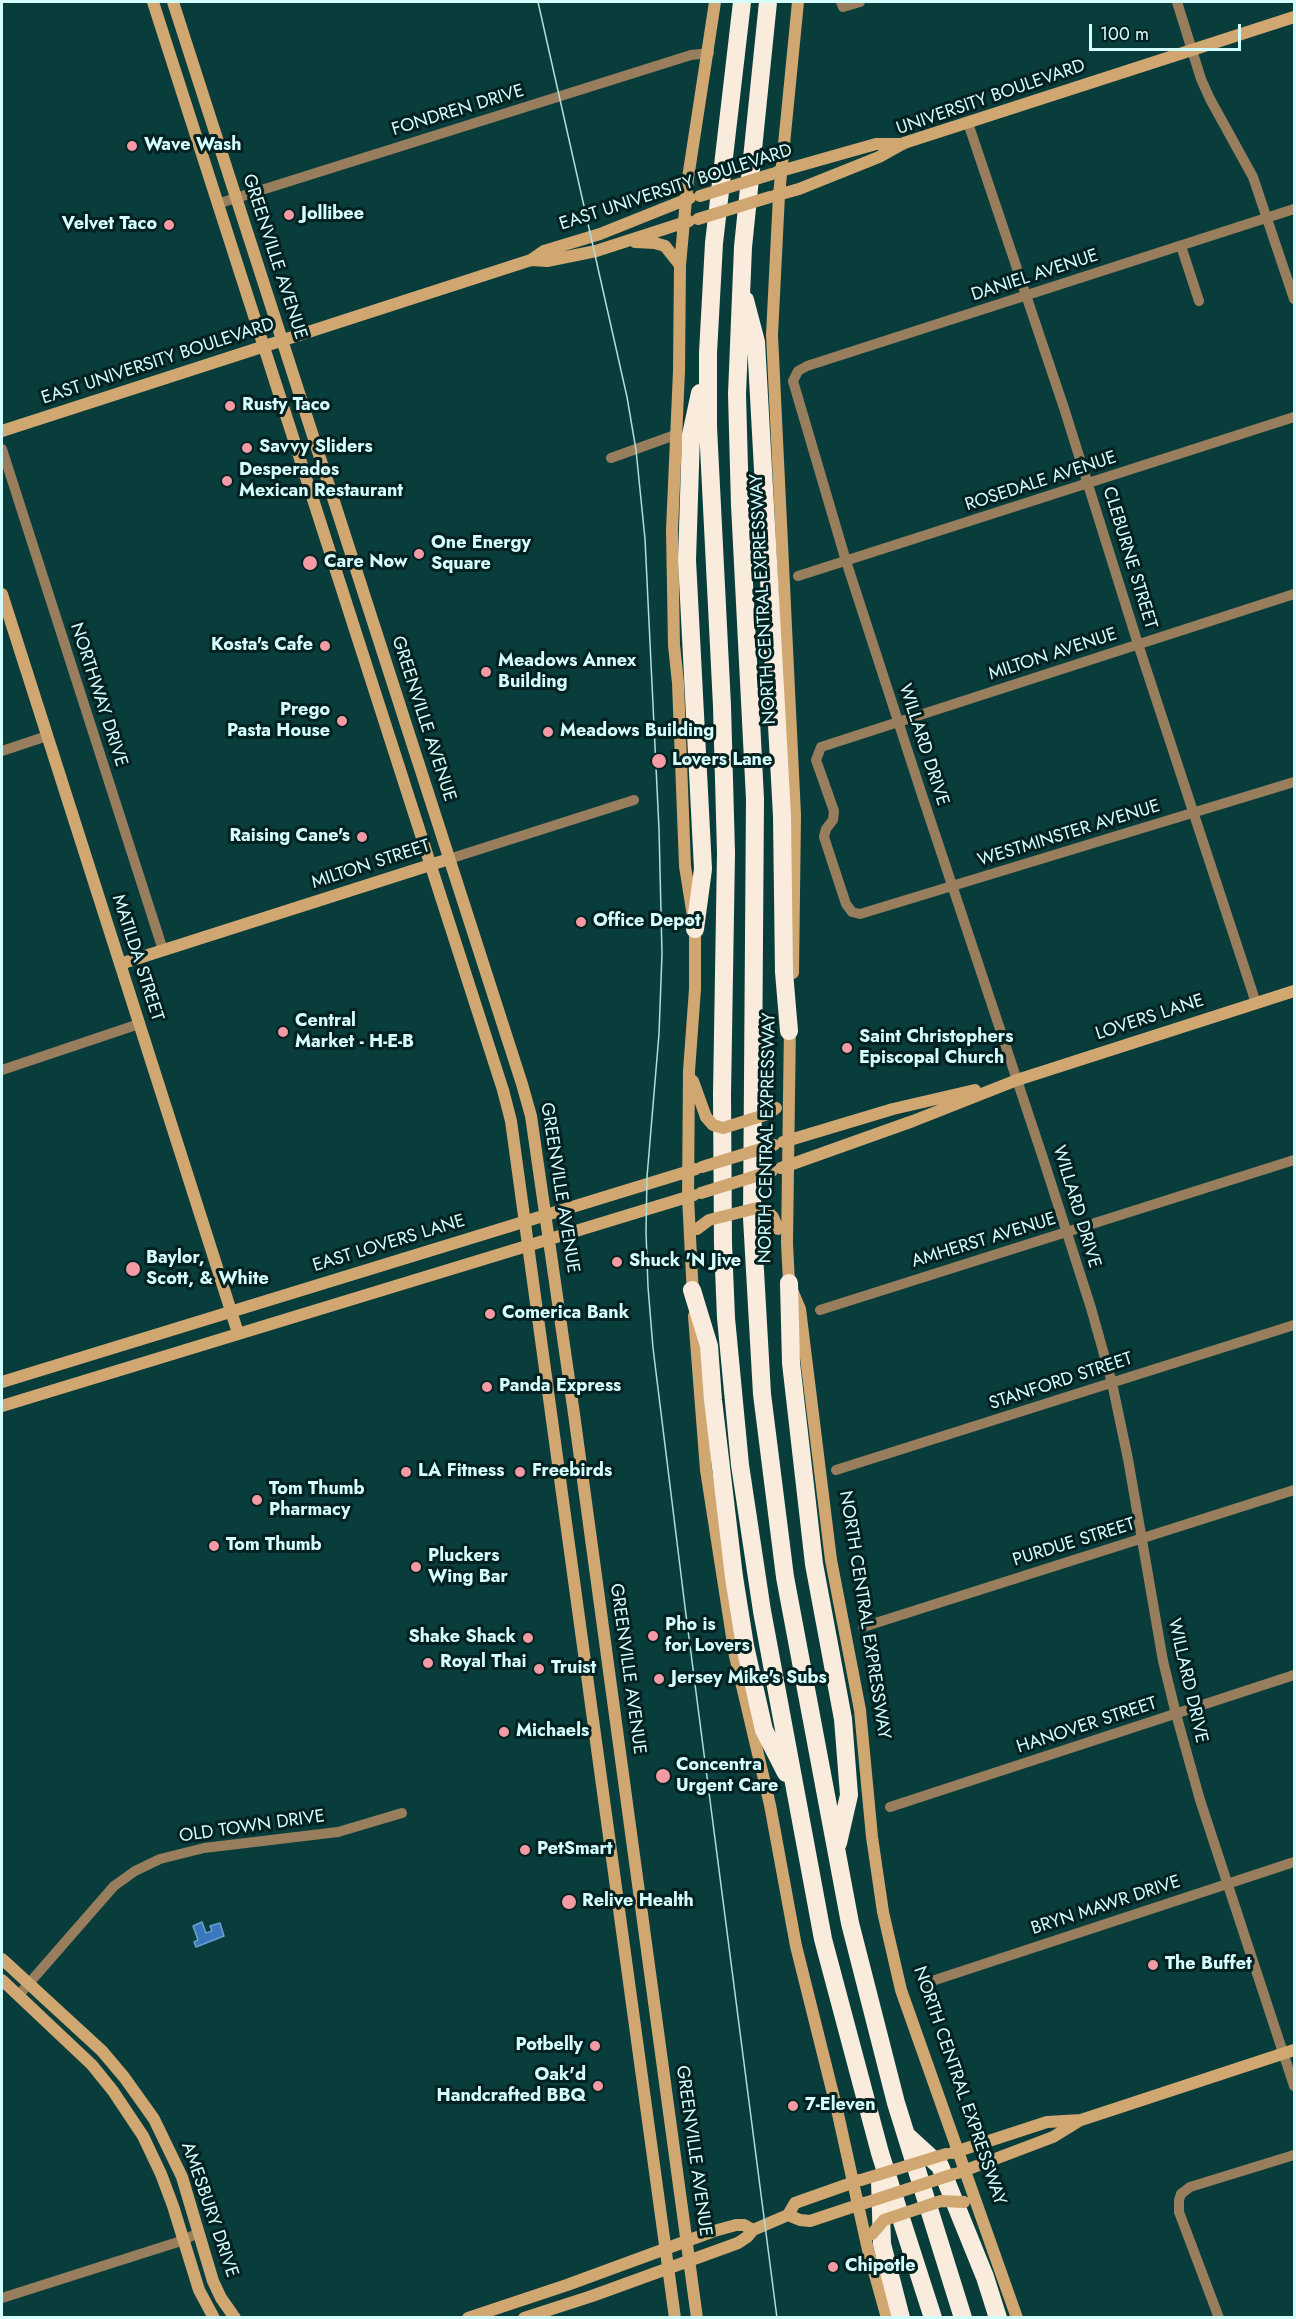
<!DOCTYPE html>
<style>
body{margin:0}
#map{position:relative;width:1296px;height:2319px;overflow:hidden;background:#093d3c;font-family:Jost,sans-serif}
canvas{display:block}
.frame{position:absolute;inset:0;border:3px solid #d5fffd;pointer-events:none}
.scale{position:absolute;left:1089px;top:24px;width:152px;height:27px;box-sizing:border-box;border:3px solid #d5fffd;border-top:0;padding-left:8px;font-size:18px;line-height:21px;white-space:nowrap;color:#d5fffd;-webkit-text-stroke:4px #042121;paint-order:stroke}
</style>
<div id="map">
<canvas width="1296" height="2319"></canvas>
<div class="frame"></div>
<div class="scale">100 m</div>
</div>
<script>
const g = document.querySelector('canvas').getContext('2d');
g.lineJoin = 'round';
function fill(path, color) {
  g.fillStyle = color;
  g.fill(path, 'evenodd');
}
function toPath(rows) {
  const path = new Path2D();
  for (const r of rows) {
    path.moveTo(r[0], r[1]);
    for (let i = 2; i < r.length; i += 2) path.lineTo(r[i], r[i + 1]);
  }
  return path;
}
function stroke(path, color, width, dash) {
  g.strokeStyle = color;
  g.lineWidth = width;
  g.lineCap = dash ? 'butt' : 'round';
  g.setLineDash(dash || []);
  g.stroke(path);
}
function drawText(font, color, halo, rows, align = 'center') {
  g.font = font + ' Jost,sans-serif';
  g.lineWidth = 6;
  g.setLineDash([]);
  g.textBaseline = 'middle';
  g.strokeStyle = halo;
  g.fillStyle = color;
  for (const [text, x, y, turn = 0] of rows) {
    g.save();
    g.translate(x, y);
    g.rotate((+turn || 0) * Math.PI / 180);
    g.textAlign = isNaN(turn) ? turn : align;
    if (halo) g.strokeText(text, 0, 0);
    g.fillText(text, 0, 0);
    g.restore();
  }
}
const water = toPath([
 [202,1922,206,1933,212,1931,210,1926,220,1923,224,1936,196,1947,194,1942,198,1940,193,1926,202,1922]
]);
fill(water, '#3978bc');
stroke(water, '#68a0d0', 1.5);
stroke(toPath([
 [841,2,843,7,860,2],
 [1177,2,1201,79,1210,99,1253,177,1294,299],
 [968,123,1064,408,1138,644,1256,1003],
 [217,204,691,55,709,53],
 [1294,209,807,366,798,371,793,381,846,561,923,798,1043,1158,1091,1308,1112,1383,1128,1459,1163,1661,1176,1714,1200,1800,1294,2086],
 [1181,246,1199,301],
 [2,449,163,950],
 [611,458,675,435],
 [798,576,1294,417],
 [1294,594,821,747,816,760,834,811,833,820,826,829,824,837,846,904,852,912,860,914,1294,782],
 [2,751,47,736],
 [449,859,634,800],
 [2,1070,139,1024],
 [820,1310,1294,1160],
 [836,1470,1294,1325],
 [863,1627,1294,1490],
 [890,1807,1294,1675],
 [929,1982,1294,1862],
 [18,1996,114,1886,135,1871,160,1859,204,1848,338,1832,402,1813],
 [2,2298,178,2242,199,2233],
 [1219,2318,1179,2212,1179,2200,1181,2194,1190,2187,1294,2155]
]), '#987e5d', 10);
stroke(toPath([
 [153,2,503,1090,511,1121,675,2318],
 [173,2,522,1084,531,1116,574,1414,697,2318],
 [777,172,876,144,903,144],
 [774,196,799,189,879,157,904,143,1294,17],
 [635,242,655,243,665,246,680,265],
 [531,260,547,261,596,251,689,221],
 [2,431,531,260,544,251,600,234,690,198],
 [2,594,238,1333],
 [120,964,449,859],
 [793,973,795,815,772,335,779,195,798,2],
 [790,1024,787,1243,789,1283,800,1309,831,1560,860,1710,872,1837,883,1912,901,1990,1017,2318],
 [693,1081,706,1117],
 [783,1142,893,1109,975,1090],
 [781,1168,913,1121,1017,1080,1294,991],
 [693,1296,688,1197,689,1071,695,989,695,929,685,866,678,683,674,645,672,530,679,371,680,265,688,178,715,2],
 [694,1316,706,1470,735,1656,770,1805,796,1946,838,2114,868,2250,887,2318],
 [2,1382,696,1169],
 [2,1406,694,1195],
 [2,1959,102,2051,124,2077,154,2119,182,2177,213,2281,221,2298,235,2318],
 [2,1980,92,2065,113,2091,143,2136,161,2174,173,2206,199,2290,214,2318],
 [952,2153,1047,2122,1081,2120,1294,2050],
 [958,2173,1053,2137,1079,2121],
 [788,2215,800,2220,810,2221,864,2203],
 [468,2318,567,2285,714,2231,736,2225,744,2225,753,2230],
 [524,2318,592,2296,738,2243,747,2237,753,2230,788,2215,795,2203,860,2180]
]), '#d0a671', 12);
stroke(toPath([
 [742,2,714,243,708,353,708,427,722,706,726,853,722,1095,723,1244,726,1318,740,1465,762,1611,823,1939,880,2153,933,2318],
 [768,2,743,247,737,394,740,505,755,799,752,1218,762,1394,785,1577,850,1923,896,2103,963,2318],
 [745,300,756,342,782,816,784,972,789,1031],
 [695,929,703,869,687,560,691,435,700,393],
 [789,1283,791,1363,814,1564,843,1719,849,1795,838,1843],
 [692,1290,709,1346,713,1400,734,1577,745,1646,764,1730,786,1773],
 [906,2135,940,2166,985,2277,998,2318],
 [880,2181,882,2244,901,2318]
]), '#f9ecdd', 18);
stroke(toPath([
 [538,2,627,397,636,450,645,539,659,829,662,954,659,1034,647,1177,646,1232,648,1287,653,1348,685,1607,777,2318]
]), '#b1dddb', 1.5);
stroke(toPath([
 [700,196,772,174],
 [698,219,770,197],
 [706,1117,713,1125,723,1128,768,1114,776,1108],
 [702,1167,774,1145],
 [701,1193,772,1171],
 [697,1229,709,1220,757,1208,767,1211,773,1217,778,1229],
 [861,2180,946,2154],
 [865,2203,954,2174],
 [872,2234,884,2220,941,2201,964,2202]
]), '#d0a671', 12);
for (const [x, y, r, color] of [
 [132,146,6,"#f49aa4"],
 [289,215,6,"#f49aa4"],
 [169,225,6,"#f49aa4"],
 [230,406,6,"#f49aa4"],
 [247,448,6,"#f49aa4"],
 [227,481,6,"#f49aa4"],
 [419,554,6,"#f49aa4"],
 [310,563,8,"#f49aa4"],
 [325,646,6,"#f49aa4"],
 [486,672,6,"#f49aa4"],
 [342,721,6,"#f49aa4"],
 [548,732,6,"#f49aa4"],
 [659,761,8,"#f49aa4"],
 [362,837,6,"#f49aa4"],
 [581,922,6,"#f49aa4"],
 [283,1032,6,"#f49aa4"],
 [847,1048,6,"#f49aa4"],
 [617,1262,6,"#f49aa4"],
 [133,1269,8,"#f49aa4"],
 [490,1314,6,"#f49aa4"],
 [487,1387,6,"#f49aa4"],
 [406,1472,6,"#f49aa4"],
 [520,1472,6,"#f49aa4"],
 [257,1500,6,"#f49aa4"],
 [214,1546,6,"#f49aa4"],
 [416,1567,6,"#f49aa4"],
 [653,1636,6,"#f49aa4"],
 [528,1638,6,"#f49aa4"],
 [428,1663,6,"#f49aa4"],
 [539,1669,6,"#f49aa4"],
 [659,1679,6,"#f49aa4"],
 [504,1732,6,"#f49aa4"],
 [663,1776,8,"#f49aa4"],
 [525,1850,6,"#f49aa4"],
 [569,1902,8,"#f49aa4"],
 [1153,1965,6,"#f49aa4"],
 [595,2046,6,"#f49aa4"],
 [598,2086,6,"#f49aa4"],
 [793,2106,6,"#f49aa4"],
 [833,2267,6,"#f49aa4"]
]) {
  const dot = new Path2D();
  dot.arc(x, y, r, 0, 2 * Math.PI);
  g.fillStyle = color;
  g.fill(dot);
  stroke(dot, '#042121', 2);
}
drawText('18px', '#d5fffd', '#042121', [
 ["UNIVERSITY BOULEVARD",991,98,-19],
 ["FONDREN DRIVE",458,111,-17],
 ["EAST UNIVERSITY BOULEVARD",676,188,-18],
 ["GREENVILLE AVENUE",274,257,72],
 ["DANIEL AVENUE",1035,276,-18],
 ["EAST UNIVERSITY BOULEVARD",158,362,-18],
 ["ROSEDALE AVENUE",1041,482,-18],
 ["CLEBURNE STREET",1129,558,73],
 ["NORTH CENTRAL EXPRESSWAY",764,599,-93],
 ["MILTON AVENUE",1053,655,-18],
 ["NORTHWAY DRIVE",98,695,72],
 ["GREENVILLE AVENUE",423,719,72],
 ["WILLARD DRIVE",923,745,72],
 ["WESTMINSTER AVENUE",1069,834,-17],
 ["MILTON STREET",371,865,-18],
 ["MATILDA STREET",137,958,72],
 ["LOVERS LANE",1150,1018,-18],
 ["NORTH CENTRAL EXPRESSWAY",768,1138,-89],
 ["GREENVILLE AVENUE",559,1188,81],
 ["WILLARD DRIVE",1076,1207,73],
 ["AMHERST AVENUE",984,1241,-17],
 ["EAST LOVERS LANE",389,1244,-17],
 ["STANFORD STREET",1061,1382,-18],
 ["PURDUE STREET",1074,1543,-17],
 ["NORTH CENTRAL EXPRESSWAY",864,1615,81],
 ["GREENVILLE AVENUE",627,1669,82],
 ["WILLARD DRIVE",1187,1681,77],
 ["HANOVER STREET",1087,1726,-18],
 ["OLD TOWN DRIVE",252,1827,-8],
 ["BRYN MAWR DRIVE",1106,1906,-18],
 ["NORTH CENTRAL EXPRESSWAY",959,2086,71],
 ["GREENVILLE AVENUE",693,2151,82],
 ["AMESBURY DRIVE",209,2210,71]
]);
drawText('bold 18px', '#d5fffd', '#042121', [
 ["Wave Wash",144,146],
 ["Jollibee",301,215],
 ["Velvet Taco",157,225,"right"],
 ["Rusty Taco",242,406],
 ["Savvy Sliders",259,448],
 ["Desperados",239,471],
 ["Mexican Restaurant",239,492],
 ["One Energy",431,544],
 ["Square",431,565],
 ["Care Now",324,563],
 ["Kosta's Cafe",313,646,"right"],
 ["Meadows Annex",498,662],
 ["Building",498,683],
 ["Prego",330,711,"right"],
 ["Pasta House",330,732,"right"],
 ["Meadows Building",560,732],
 ["Lovers Lane",672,761],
 ["Raising Cane's",350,837,"right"],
 ["Office Depot",593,922],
 ["Central",295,1022],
 ["Market - H-E-B",295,1043],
 ["Saint Christophers",859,1038],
 ["Episcopal Church",859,1059],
 ["Baylor,",146,1259],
 ["Scott, & White",146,1280],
 ["Shuck 'N Jive",629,1262],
 ["Comerica Bank",502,1314],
 ["Panda Express",499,1387],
 ["LA Fitness",418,1472],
 ["Freebirds",532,1472],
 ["Tom Thumb",269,1490],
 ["Pharmacy",269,1511],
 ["Tom Thumb",226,1546],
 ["Pluckers",428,1557],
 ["Wing Bar",428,1578],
 ["Pho is",665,1626],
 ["for Lovers",665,1647],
 ["Shake Shack",516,1638,"right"],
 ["Royal Thai",440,1663],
 ["Truist",551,1669],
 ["Jersey Mike's Subs",671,1679],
 ["Michaels",516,1732],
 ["Concentra",676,1766],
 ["Urgent Care",676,1787],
 ["PetSmart",537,1850],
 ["Relive Health",582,1902],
 ["The Buffet",1165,1965],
 ["Potbelly",583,2046,"right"],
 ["Oak'd",586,2076,"right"],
 ["Handcrafted BBQ",586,2097,"right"],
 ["7-Eleven",805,2106],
 ["Chipotle",845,2267]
], 'left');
</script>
